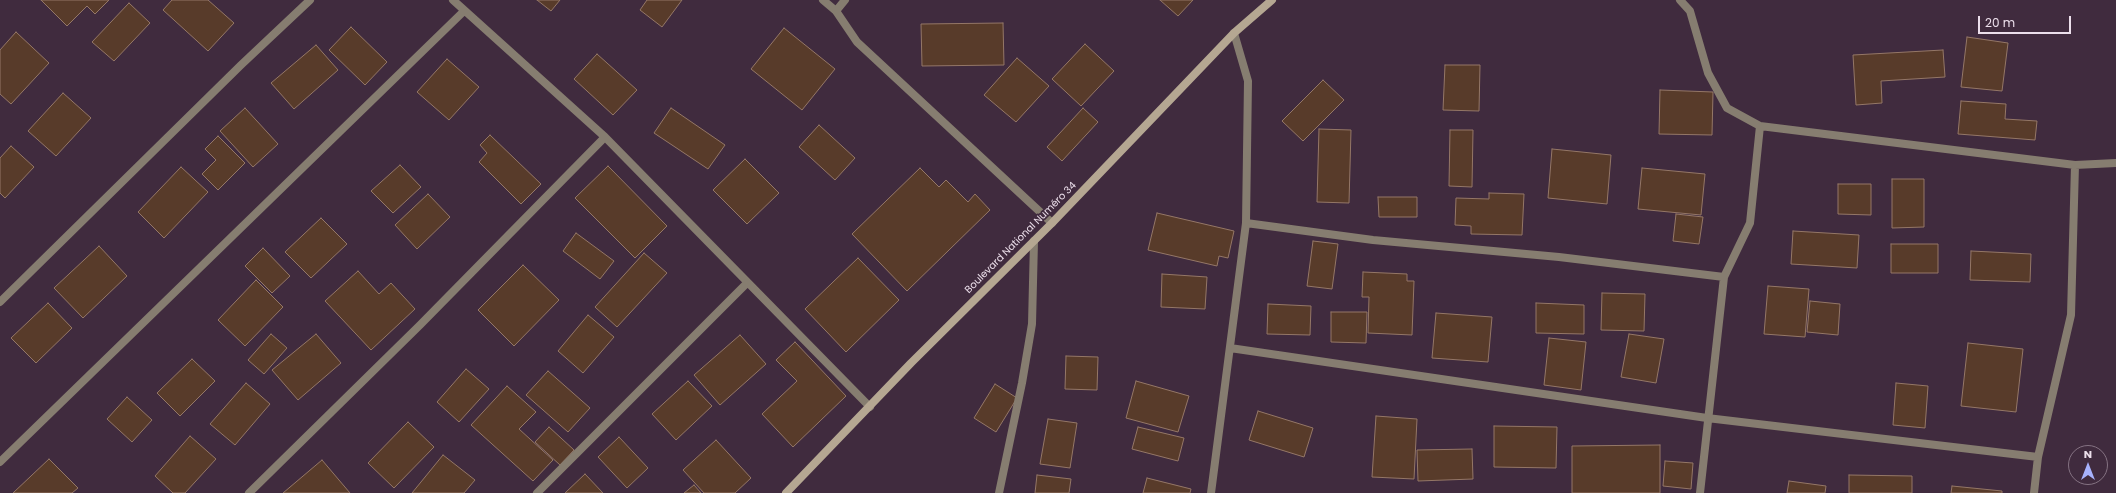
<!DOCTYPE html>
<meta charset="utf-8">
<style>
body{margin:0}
#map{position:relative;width:2116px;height:493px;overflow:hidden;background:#402b3e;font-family:Poppins,sans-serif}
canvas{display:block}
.north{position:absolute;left:2068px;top:445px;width:40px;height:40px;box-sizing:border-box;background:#402b3e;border:1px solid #857383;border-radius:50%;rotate:0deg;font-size:11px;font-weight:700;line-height:16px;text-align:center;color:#ecdfeb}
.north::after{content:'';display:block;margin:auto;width:14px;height:18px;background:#a6b1fc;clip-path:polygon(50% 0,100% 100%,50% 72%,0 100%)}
.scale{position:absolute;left:1978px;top:16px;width:93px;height:18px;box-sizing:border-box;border:2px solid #ecdfeb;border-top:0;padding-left:5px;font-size:12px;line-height:14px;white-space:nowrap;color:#ecdfeb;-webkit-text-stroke:3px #402b3e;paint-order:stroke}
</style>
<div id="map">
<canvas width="2116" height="493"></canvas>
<div class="north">N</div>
<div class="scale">20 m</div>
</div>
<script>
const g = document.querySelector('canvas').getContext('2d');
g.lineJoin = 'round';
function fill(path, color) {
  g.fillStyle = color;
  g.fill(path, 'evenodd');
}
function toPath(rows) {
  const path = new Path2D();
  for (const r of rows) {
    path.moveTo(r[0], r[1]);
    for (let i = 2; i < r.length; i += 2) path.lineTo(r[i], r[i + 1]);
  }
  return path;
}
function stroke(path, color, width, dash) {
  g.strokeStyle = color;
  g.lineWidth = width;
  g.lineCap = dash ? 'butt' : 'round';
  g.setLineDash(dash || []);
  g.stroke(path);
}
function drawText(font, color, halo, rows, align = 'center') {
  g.font = font + ' Poppins,sans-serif';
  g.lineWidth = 3.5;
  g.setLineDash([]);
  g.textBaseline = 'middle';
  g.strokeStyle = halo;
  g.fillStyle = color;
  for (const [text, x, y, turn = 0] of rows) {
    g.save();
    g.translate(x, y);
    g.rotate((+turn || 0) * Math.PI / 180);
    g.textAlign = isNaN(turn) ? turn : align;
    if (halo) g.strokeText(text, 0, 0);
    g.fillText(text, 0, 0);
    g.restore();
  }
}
const building = toPath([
 [41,0,109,0,95,14,87,6,67,26,41,0],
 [172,0,208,0,234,23,208,51,163,10,172,0],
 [537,0,560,0,551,11,537,0],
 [647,0,682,0,662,27,640,10,647,0],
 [1160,0,1193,0,1178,16,1160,0],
 [129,3,150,23,114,61,92,42,129,3],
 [1003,23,1004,65,922,66,921,24,1003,23],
 [351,27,387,62,365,85,329,50,351,27],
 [784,28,835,69,802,110,751,69,784,28],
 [16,32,49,63,11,104,0,94,0,50,16,32],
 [1967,37,2008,43,2002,91,1961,87,1967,37],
 [1085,44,1114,71,1081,106,1052,79,1085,44],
 [316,45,338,70,294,109,271,83,316,45],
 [1943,50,1945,77,1881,81,1882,103,1856,105,1853,55,1943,50],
 [597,54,637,90,613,115,574,79,597,54],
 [1017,58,1049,86,1016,122,984,95,1017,58],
 [447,59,479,87,449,120,417,92,447,59],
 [1445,65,1480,65,1479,111,1443,110,1445,65],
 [1323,80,1344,100,1303,141,1282,121,1323,80],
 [1660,90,1713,92,1712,135,1659,134,1660,90],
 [63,93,91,118,56,156,28,131,63,93],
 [1961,101,2006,104,2005,119,2037,121,2035,140,1958,134,1961,101],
 [245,108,278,144,253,167,220,131,245,108],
 [671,108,725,145,708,169,654,133,671,108],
 [1083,108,1098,122,1062,161,1047,147,1083,108],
 [819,125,855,158,835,180,799,147,819,125],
 [1319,129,1351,130,1349,203,1317,202,1319,129],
 [1450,130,1473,130,1472,187,1449,186,1450,130],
 [490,135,541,184,521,204,479,162,487,153,480,145,490,135],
 [218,136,245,163,218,190,202,174,216,160,205,149,218,136],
 [11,146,34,167,5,198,0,193,0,158,11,146],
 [1552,149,1611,155,1607,204,1548,198,1552,149],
 [745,159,779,193,747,224,713,190,745,159],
 [400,165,421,187,393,213,371,191,400,165],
 [608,166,667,226,635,258,575,198,608,166],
 [181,167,208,192,164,238,138,212,181,167],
 [920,168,939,187,946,180,968,202,975,194,990,210,907,291,852,234,920,168],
 [1642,168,1705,174,1701,215,1638,209,1642,168],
 [1892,179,1924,179,1924,227,1892,228,1892,179],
 [1838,184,1871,184,1871,215,1838,214,1838,184],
 [1489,193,1524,194,1522,235,1471,234,1471,226,1455,225,1456,198,1489,199,1489,193],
 [428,194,450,217,417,249,395,225,428,194],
 [1378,197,1417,197,1417,217,1379,217,1378,197],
 [1157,213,1234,231,1228,258,1219,256,1217,266,1148,250,1157,213],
 [1676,214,1703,217,1699,244,1673,241,1676,214],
 [321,218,347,244,311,278,285,252,321,218],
 [1793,231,1859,235,1857,268,1791,264,1793,231],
 [576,233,614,261,600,279,563,251,576,233],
 [1313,241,1338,244,1332,289,1307,286,1313,241],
 [1891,244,1938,244,1938,273,1891,273,1891,244],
 [99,246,127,276,83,318,54,288,99,246],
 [263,248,290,276,272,293,245,266,263,248],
 [1971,251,2031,254,2030,282,1970,280,1971,251],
 [644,253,667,273,617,327,595,307,644,253],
 [858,258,899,300,846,352,805,309,858,258],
 [523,265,559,300,514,346,478,310,523,265],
 [358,271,379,294,391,283,415,309,371,350,325,301,358,271],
 [1363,272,1407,274,1407,281,1414,281,1412,335,1368,333,1369,297,1362,297,1363,272],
 [1162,274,1207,277,1205,309,1161,307,1162,274],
 [256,280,283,307,245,346,218,320,256,280],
 [1768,286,1809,289,1805,337,1764,334,1768,286],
 [1602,293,1645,294,1644,331,1601,330,1602,293],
 [1810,301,1840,304,1838,335,1807,332,1810,301],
 [48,303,72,328,36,363,11,338,48,303],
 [1536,303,1584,305,1584,334,1536,333,1536,303],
 [1268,304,1311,306,1310,335,1267,334,1268,304],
 [1331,312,1367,312,1366,343,1331,342,1331,312],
 [1436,313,1492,317,1488,362,1432,358,1436,313],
 [588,315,614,337,583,373,558,351,588,315],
 [271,334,287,348,264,374,248,360,271,334],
 [316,334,341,363,298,400,272,370,316,334],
 [1629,334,1664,339,1656,383,1621,377,1629,334],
 [740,335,766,364,720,405,694,375,740,335],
 [1549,338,1586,342,1581,390,1544,385,1549,338],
 [795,342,846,396,793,447,762,414,797,381,776,360,795,342],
 [1968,343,2023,349,2016,412,1961,406,1968,343],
 [1066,356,1098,357,1097,390,1065,389,1066,356],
 [192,359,215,381,180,416,157,393,192,359],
 [466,369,489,389,459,422,437,402,466,369],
 [548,371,590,408,568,432,526,395,548,371],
 [688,381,712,406,676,440,652,414,688,381],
 [1136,381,1189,396,1178,432,1126,418,1136,381],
 [246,383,270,404,235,445,210,424,246,383],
 [1896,383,1928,386,1925,428,1893,425,1896,383],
 [995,384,1017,398,996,432,974,418,995,384],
 [507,386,536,412,519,429,553,460,533,481,471,425,507,386],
 [127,397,152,420,132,442,107,419,127,397],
 [1258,411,1313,428,1304,457,1249,440,1258,411],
 [1376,416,1417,419,1414,479,1372,477,1376,416],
 [1048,419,1077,423,1070,468,1040,464,1048,419],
 [408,422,434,447,394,488,368,463,408,422],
 [1494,426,1557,427,1556,468,1494,467,1494,426],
 [549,427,574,450,560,465,535,442,549,427],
 [1138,427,1184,438,1178,461,1132,449,1138,427],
 [190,436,216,459,185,493,173,493,155,476,190,436],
 [619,437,648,468,627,488,598,457,619,437],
 [716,440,751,478,735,493,704,493,683,470,716,440],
 [1660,445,1660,493,1572,493,1572,446,1660,445],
 [1472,449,1473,479,1418,481,1417,450,1472,449],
 [443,455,475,480,464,493,412,493,443,455],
 [49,459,78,488,72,493,13,493,49,459],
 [322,460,350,493,283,493,322,460],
 [1665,461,1693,463,1691,489,1663,486,1665,461],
 [585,474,603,493,565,493,585,474],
 [1037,475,1071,479,1069,493,1035,493,1037,475],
 [1849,475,1912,476,1912,493,1849,493,1849,475],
 [1147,478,1191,489,1190,493,1143,493,1147,478],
 [1789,481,1826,486,1825,493,1787,493,1789,481],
 [694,485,701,493,684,493,694,485],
 [1952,486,2002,491,2002,493,1951,493,1952,486]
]);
fill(building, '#583b2a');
stroke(building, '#947767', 1);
stroke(toPath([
 [453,0,605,137,870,407],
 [823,0,836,11,857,42,1052,223],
 [1680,0,1690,11,1708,73,1727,108,1760,126,2075,165,2116,163],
 [836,11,845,0],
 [1246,223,1373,240,1559,257,1724,277],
 [0,302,241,65,310,0],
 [1230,348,1707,418,2038,457],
 [0,462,464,11],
 [249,493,420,325,605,137],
 [537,493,747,283],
 [999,493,1022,383,1032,324,1034,241],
 [1211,493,1246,223,1248,81,1234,33],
 [1700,493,1724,277,1750,223,1760,126],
 [2034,493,2038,457,2071,315,2075,165]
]), '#867d70', 8);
stroke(toPath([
 [786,493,911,363,1052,223,1234,33,1272,0]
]), '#b5a792', 8);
drawText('10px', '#ecdfeb', '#402b3e', [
 ["Boulevard National Numéro 34",1021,238,-45]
]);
</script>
